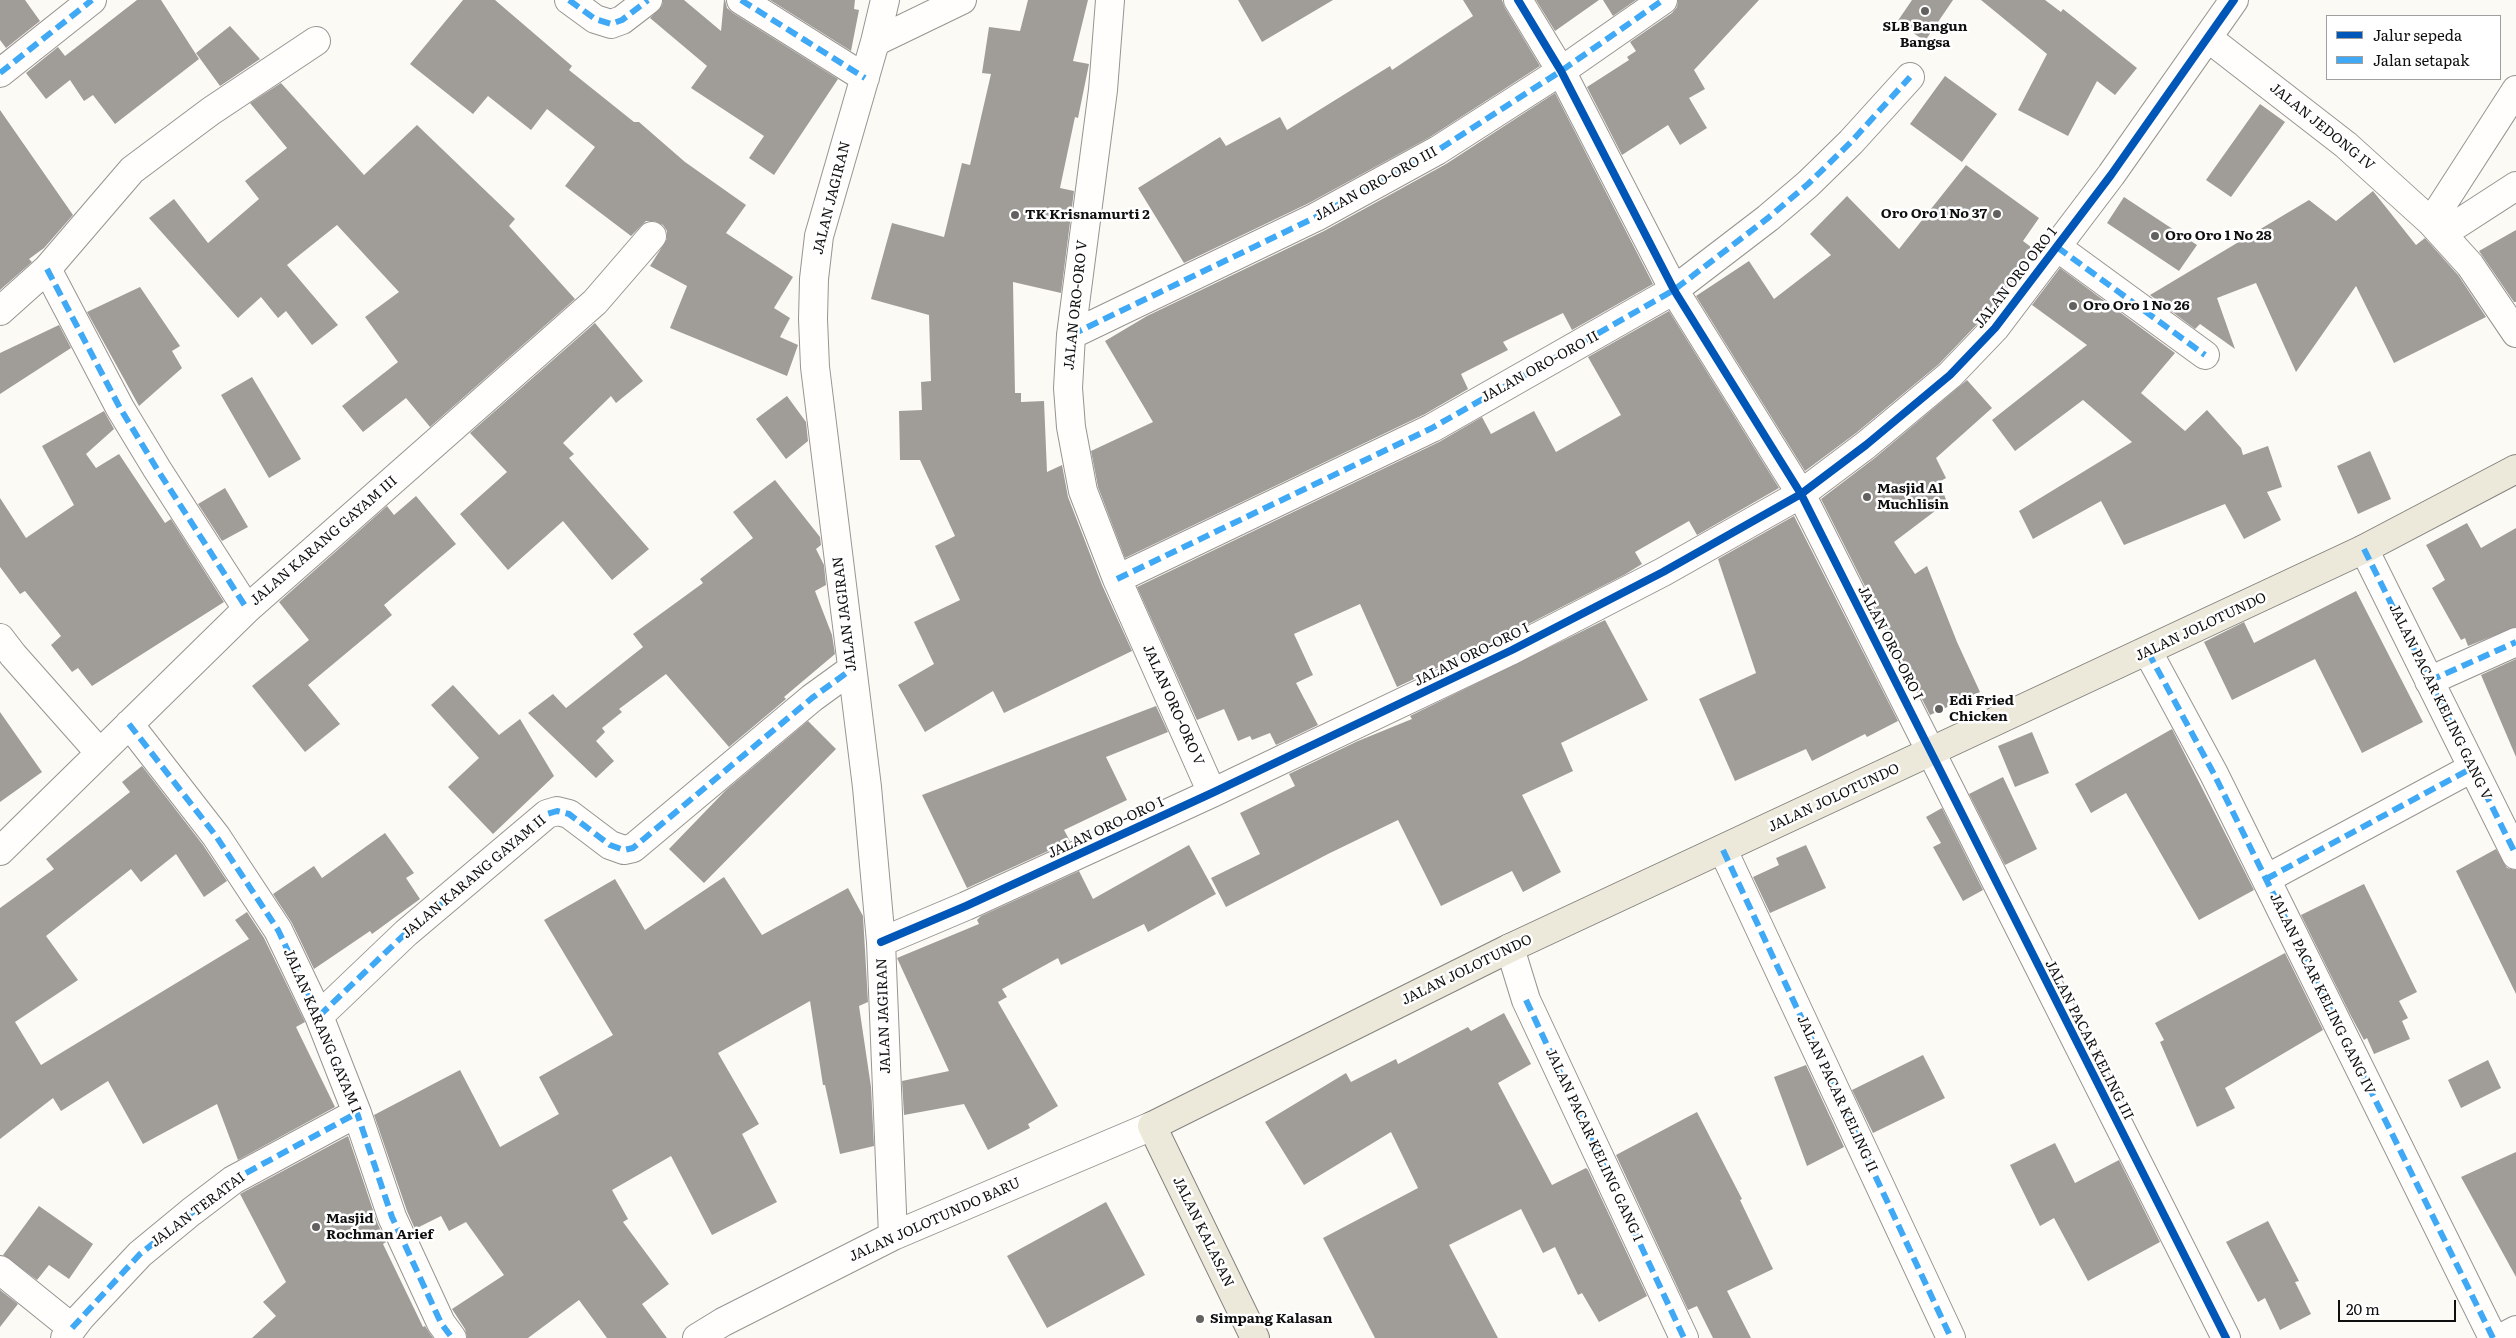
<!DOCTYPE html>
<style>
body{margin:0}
#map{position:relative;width:2516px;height:1338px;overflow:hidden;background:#fcfaf4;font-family:Literata,serif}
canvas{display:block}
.legend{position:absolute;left:2326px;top:15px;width:175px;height:65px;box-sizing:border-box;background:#fff;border:1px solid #9f9f9f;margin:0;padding:6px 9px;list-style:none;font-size:15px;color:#0f0f0f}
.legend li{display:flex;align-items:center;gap:10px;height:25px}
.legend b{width:25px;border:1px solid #9f9f9f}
.scale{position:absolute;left:2338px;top:1300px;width:118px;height:22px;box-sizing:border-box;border:2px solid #0f0f0f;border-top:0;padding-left:6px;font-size:15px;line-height:18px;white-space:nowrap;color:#0f0f0f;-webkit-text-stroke:4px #fff;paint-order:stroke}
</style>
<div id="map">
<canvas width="2516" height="1338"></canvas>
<ul class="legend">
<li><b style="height:6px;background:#0057b8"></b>Jalur sepeda</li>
<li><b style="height:6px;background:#3fa9f5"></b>Jalan setapak</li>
</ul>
<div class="scale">20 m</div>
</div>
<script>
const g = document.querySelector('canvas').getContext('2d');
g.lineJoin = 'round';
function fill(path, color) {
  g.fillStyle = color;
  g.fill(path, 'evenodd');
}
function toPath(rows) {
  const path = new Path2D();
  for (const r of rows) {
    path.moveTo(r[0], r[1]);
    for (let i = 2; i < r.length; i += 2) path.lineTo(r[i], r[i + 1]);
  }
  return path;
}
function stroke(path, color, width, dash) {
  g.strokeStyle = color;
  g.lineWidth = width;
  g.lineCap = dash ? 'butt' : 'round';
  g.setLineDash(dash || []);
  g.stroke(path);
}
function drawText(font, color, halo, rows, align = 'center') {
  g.font = font + ' Literata,serif';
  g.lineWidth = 5;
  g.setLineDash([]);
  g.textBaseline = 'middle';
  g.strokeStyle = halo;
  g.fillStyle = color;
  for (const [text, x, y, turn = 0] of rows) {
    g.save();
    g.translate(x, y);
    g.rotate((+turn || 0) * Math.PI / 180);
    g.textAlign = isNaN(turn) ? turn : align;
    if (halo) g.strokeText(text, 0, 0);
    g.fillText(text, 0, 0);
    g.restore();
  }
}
fill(toPath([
 [0,0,25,0,40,21,6,48,0,40],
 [137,0,161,0,199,59,115,124,93,95,84,101,70,80,46,99,26,73,58,47,65,56],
 [463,0,495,0,572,66,569,70,634,122,639,122,685,162,746,205,726,233,793,277,774,308,790,318,780,337,798,345,787,376,670,328,687,286,650,266,667,239,667,231,663,225,654,221,646,221,631,236,565,186,595,147,547,109,531,130,488,96,473,114,410,64],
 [663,0,684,0,721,31,724,0,725,0,727,8,733,13,838,79,774,175,749,158,764,136,691,88,707,66,650,18,662,6],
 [770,0,855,0,854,9,859,10,851,51],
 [1028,0,1088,0,1073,61,1089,64,1078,118,1075,117,1060,188,1074,191,1061,293,1013,282,1015,393,1021,393,1021,402,1044,401,1047,472,1062,465,1068,497,1102,585,1132,651,1004,713,993,691,925,732,898,685,934,664,914,622,960,600,935,546,955,536,920,460,900,460,899,411,922,410,921,382,931,381,929,315,871,299,892,223,944,237,962,163,970,165,991,74,982,73,989,27,1020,31],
 [1238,0,1333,0,1262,42],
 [1463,0,1502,0,1505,8,1540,66,1430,137,1309,203,1184,263,1138,188,1220,137,1226,146,1280,117,1287,130,1390,66,1392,70,1473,16],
 [1536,0,1599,0,1555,31],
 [1603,0,1636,0,1613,16],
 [1678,0,1759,0,1694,70,1705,89,1689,98,1707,128,1680,145,1668,125,1622,155,1587,87,1629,60,1627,57,1636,51,1630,42,1672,13,1677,7],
 [1912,0,1953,0,1925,41,1897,22],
 [1981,0,2045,0,2061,12,2063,9,2137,68,2115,95,2097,81,2068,136,2018,110,2047,54],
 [230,26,260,59,220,86,196,53],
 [1945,76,1997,114,1962,162,1910,124],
 [281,83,364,175,417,125,515,219,509,226,575,299,430,427,406,398,363,432,342,406,398,362,365,317,399,292,337,225,287,265,338,325,312,345,286,311,278,318,261,297,238,318,149,218,174,199,208,243,259,199,245,181,287,148,250,103],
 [1555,93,1653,284,1572,330,1563,313,1503,342,1508,350,1461,374,1468,389,1425,414,1125,558,1098,487,1091,451,1153,422,1105,341,1147,316,1324,231,1446,164],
 [2260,104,2285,122,2231,197,2206,180],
 [0,110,73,215,44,248,29,259,32,262,0,290],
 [1966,165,2039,218,2023,241,2035,250,1983,318,1939,364,1856,433,1805,471,1696,296,1749,261,1774,299,1831,255,1810,234,1847,196,1899,249],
 [2373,191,2416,245,2425,238,2458,275,2486,317,2394,363,2356,286,2296,372,2256,283,2217,298,2235,349,2200,324,2195,329,2150,295,2309,200,2336,221],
 [2124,197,2197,245,2179,271,2107,223],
 [2516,230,2516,302,2514,302,2479,251],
 [2060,268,2175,353,2141,393,2185,431,2207,410,2241,448,2243,455,2268,446,2282,487,2267,492,2281,520,2244,539,2225,504,2124,545,2101,501,2033,539,2019,511,2132,442,2083,400,2015,451,1992,420,2087,345,2032,305],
 [140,287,180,346,172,351,182,368,139,406,87,312],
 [1669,311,1779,488,1697,535,1689,521,1635,552,1642,564,1624,575,1505,636,1397,687,1360,604,1294,634,1313,675,1296,683,1318,725,1276,745,1270,733,1252,740,1250,736,1238,741,1224,709,1197,720,1137,587,1439,442,1482,417,1491,434,1534,411,1556,452,1621,415,1588,357],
 [595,323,643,381,616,403,611,396,563,443,574,454,569,458,649,549,612,580,563,521,508,570,460,514,507,472,470,433],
 [59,325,71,348,0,394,0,353],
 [252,377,301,459,269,478,221,395],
 [1967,380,1992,408,1936,458,1946,478,1939,482,1947,502,1894,542,1915,574,1927,566,1957,642,1980,692,1930,715,1821,499,1876,457],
 [787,396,806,422,808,441,786,459,756,419],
 [104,411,114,429,86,454,96,468,119,454,165,523,171,519,224,602,92,686,78,668,72,672,51,645,61,636,25,591,20,594,0,567,0,498,26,538,74,505,42,446],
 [2370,451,2391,499,2358,514,2337,466],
 [775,480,820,537,821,545,816,549,824,565,826,585,815,591,832,635,835,654,784,697,786,699,729,747,666,674,619,709,622,712,602,728,605,732,596,741,614,761,596,778,528,713,553,694,566,708,643,647,633,634,703,583,700,579,753,538,733,512],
 [225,488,248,527,222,541,198,504],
 [416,496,456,544,384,605,392,615,308,685,340,724,305,752,252,686,309,640,279,602,387,506,394,515],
 [1794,516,1898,721,1867,737,1865,734,1812,761,1806,749,1735,781,1699,699,1756,673,1718,559],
 [2467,523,2481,548,2516,528,2516,627,2468,646,2465,638,2461,640,2432,588,2445,580,2426,545],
 [2356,591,2423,722,2362,753,2315,659,2232,700,2204,642,2244,622,2254,643],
 [1605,620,1648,700,1561,743,1573,771,1522,795,1561,872,1523,892,1512,871,1441,906,1398,820,1328,854,1226,907,1211,878,1260,854,1240,813,1295,786,1289,774,1358,741,1412,719,1410,716],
 [2516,659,2516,757,2481,675],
 [453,685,499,735,520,719,554,776,493,834,448,787,479,758,431,705],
 [1156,706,1168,732,1106,757,1127,800,1064,830,1070,841,967,888,922,795],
 [0,712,42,772,0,802],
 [808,721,836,749,704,883,669,849,726,790],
 [2172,729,2254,890,2199,920,2126,793,2091,813,2075,784],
 [2032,732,2049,773,2015,787,1998,746],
 [142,766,203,845,227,881,204,897,176,854,141,882,131,869,46,936,78,980,15,1022,41,1065,249,939,235,920,247,912,264,938,305,1022,296,1027,335,1107,238,1160,217,1104,143,1144,108,1081,61,1111,53,1098,0,1139,0,908,54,869,46,859,130,792,122,782],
 [2003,777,2037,849,2005,865,1969,794],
 [1942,808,1983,890,1963,901,1933,847,1941,843,1926,817],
 [385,833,414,873,406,878,420,899,372,934,370,931,314,969,292,923,273,894,314,866,322,878],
 [1189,845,1216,894,1148,932,1144,924,1061,965,1058,958,1002,989,1007,997,998,1002,1058,1106,1028,1124,1030,1128,988,1150,964,1104,904,1115,902,1081,949,1071,897,958,979,924,977,920,981,916,1079,871,1093,899],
 [1806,845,1826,888,1770,913,1753,877,1779,865,1776,858],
 [2496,849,2507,868,2516,870,2516,994,2456,871],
 [724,877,762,935,848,888,863,916,868,1002,859,1006,871,1087,874,1146,840,1154,825,1085,823,1085,810,1001,718,1053,759,1124,742,1134,777,1202,712,1235,671,1156,612,1190,628,1219,623,1222,669,1284,642,1304,667,1338,607,1338,579,1300,528,1338,467,1338,465,1329,452,1309,504,1275,466,1222,449,1231,441,1216,415,1229,407,1211,374,1115,460,1070,500,1147,559,1114,539,1077,613,1035,544,920,615,879,645,930],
 [2364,884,2417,992,2399,1001,2408,1018,2402,1021,2410,1039,2374,1054,2367,1038,2364,1040,2350,1014,2301,915],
 [2285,953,2323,1030,2225,1088,2235,1108,2197,1127,2160,1042,2164,1040,2155,1023],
 [1504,1013,1531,1064,1498,1083,1552,1185,1586,1168,1588,1170,1647,1296,1599,1322,1582,1293,1578,1295,1555,1247,1543,1253,1521,1209,1449,1245,1498,1338,1375,1338,1323,1238,1418,1188,1391,1132,1304,1185,1265,1122,1346,1073,1351,1082,1396,1059,1398,1064,1468,1027,1471,1031],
 [1923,1055,1945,1098,1873,1133,1852,1090],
 [2488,1060,2501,1088,2461,1108,2448,1080],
 [1806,1065,1844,1147,1807,1166,1774,1077],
 [1697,1112,1742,1199,1740,1200,1773,1269,1727,1291,1751,1338,1713,1338,1697,1306,1688,1310,1616,1155],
 [348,1136,377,1222,386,1242,383,1244,423,1327,425,1326,433,1338,252,1338,276,1316,263,1302,286,1282,240,1194],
 [2055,1143,2075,1183,2119,1160,2160,1242,2088,1281,2054,1218,2040,1226,2010,1165],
 [2516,1152,2516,1277,2461,1177],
 [1106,1202,1145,1275,1047,1328,1007,1256],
 [39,1206,93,1244,69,1279,49,1265,37,1280,3,1255],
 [2268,1221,2299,1281,2295,1282,2311,1314,2280,1330,2265,1298,2258,1302,2226,1242],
 [0,1290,18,1304,0,1327]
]), '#a09d99');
const minor = toPath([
 [569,0,595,19,611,24,622,20,648,0],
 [741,0,865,78],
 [885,0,875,42,819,236,814,279,813,319,815,367,867,787,881,942,893,1236],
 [1110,0,1103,90,1071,335,1068,388,1071,427,1083,491,1117,579,1212,793],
 [1518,0,1561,71,1674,290,1801,494,2226,1338],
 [2208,38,2346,145,2431,222,2470,265,2516,333],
 [875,42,962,0],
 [0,73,92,0],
 [2431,222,2516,90],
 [2442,234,2516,186],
 [2057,247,2205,355],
 [47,269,120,408,157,469,247,609],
 [0,311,47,269,132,170,211,111,316,41],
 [1071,335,1316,217,1438,150,1561,71,1663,0],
 [2364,549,2516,855],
 [1117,579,1432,428,1674,290,1768,218,1808,184,1851,142,1910,77],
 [0,638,13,655,99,752],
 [2148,652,2214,774,2493,1338],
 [2429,681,2516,642],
 [129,724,216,836,278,930,319,1016,357,1113,392,1217,441,1323,452,1338],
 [1723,850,1951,1338],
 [0,851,247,609,595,302,652,236],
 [2266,879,2472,768],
 [881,942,966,906,1212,793,1512,650,1663,572,1801,494,1866,445,1950,375,1995,328,2111,175,2234,0],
 [1510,948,1526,1000,1684,1338],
 [319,1016,406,933,547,814,557,811,569,814,610,845,624,850,633,848,812,698,852,669],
 [0,1270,72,1328],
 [65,1338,80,1318,140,1254,191,1212,233,1180,357,1113],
 [697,1338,723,1322,893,1236,1152,1126],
 [2501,1338,2516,1330]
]);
const major = toPath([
 [1255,1338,1152,1126,1510,948,2364,549,2516,469]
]);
stroke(minor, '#969592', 30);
stroke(major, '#83827f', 30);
stroke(minor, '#fffefd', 28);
stroke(major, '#ede9da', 28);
stroke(toPath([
 [569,0,595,19,611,24,622,20,648,0],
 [741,0,865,78],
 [0,73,92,0],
 [2057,247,2205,355],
 [47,269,120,408,157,469,247,609],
 [1071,335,1316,217,1438,150,1561,71,1663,0],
 [2364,549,2516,855],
 [1117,579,1432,428,1674,290,1768,218,1808,184,1851,142,1910,77],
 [2148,652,2214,774,2493,1338],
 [2429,681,2516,642],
 [129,724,216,836,278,930,319,1016,357,1113,392,1217,441,1323,452,1338],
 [1723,850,1951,1338],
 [2266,879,2472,768],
 [1526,1000,1684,1338],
 [319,1016,406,933,547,814,557,811,569,814,610,845,624,850,633,848,812,698,852,669],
 [72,1328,140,1254,233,1180,357,1113]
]), '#3fa9f5', 6, [12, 6]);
stroke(toPath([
 [1518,0,1561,71,1674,290,1801,494,2226,1338],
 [881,942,966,906,1212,793,1512,650,1663,572,1801,494,1866,445,1950,375,1995,328,2111,175,2234,0]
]), '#0057b8', 8);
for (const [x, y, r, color] of [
 [1925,11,5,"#62615f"],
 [1997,214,5,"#62615f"],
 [1015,215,5,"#62615f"],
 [2155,236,5,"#62615f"],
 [2073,306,5,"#62615f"],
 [1867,497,5,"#62615f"],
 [1939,709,5,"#62615f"],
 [316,1227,5,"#62615f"],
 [1200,1319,5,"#62615f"]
]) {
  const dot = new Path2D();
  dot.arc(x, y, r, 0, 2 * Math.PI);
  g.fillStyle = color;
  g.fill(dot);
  stroke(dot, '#fff', 2);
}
drawText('bold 14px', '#0f0f0f', '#fff', [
 ["SLB Bangun",1925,27,"center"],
 ["Bangsa",1925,43,"center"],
 ["Oro Oro 1 No 37",1987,214,"right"],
 ["TK Krisnamurti 2",1025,215],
 ["Oro Oro 1 No 28",2165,236],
 ["Oro Oro 1 No 26",2083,306],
 ["Masjid Al",1877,489],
 ["Muchlisin",1877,505],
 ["Edi Fried",1949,701],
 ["Chicken",1949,717],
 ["Masjid",326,1219],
 ["Rochman Arief",326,1235],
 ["Simpang Kalasan",1210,1319]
], 'left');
drawText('14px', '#0f0f0f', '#fff', [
 ["JALAN JEDONG IV",2322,127,39],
 ["JALAN ORO-ORO III",1376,184,-29],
 ["JALAN JAGIRAN",832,198,-76],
 ["JALAN ORO ORO 1",2016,278,-52],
 ["JALAN ORO-ORO V",1076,305,-84],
 ["JALAN ORO-ORO II",1540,367,-29],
 ["JALAN KARANG GAYAM III",324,541,-41],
 ["JALAN JAGIRAN",845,614,-97],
 ["JALAN JOLOTUNDO",2201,627,-25],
 ["JALAN ORO-ORO I",1890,643,63],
 ["JALAN ORO-ORO I",1472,655,-26],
 ["JALAN PACAR KELING GANG V",2440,702,64],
 ["JALAN ORO-ORO V",1173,705,66],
 ["JALAN JOLOTUNDO",1834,798,-25],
 ["JALAN ORO-ORO I",1106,828,-25],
 ["JALAN KARANG GAYAM II",474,877,-40],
 ["JALAN JOLOTUNDO",1467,970,-26],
 ["JALAN PACAR KELING GANG IV",2322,994,64],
 ["JALAN JAGIRAN",884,1016,-92],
 ["JALAN KARANG GAYAM I",322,1031,67],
 ["JALAN PACAR KELING III",2089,1040,63],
 ["JALAN PACAR KELING II",1837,1094,65],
 ["JALAN PACAR KELING GANG I",1594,1145,65],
 ["JALAN TERATAI",198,1210,-37],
 ["JALAN JOLOTUNDO BARU",935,1220,-24],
 ["JALAN KALASAN",1203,1232,64]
]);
</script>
